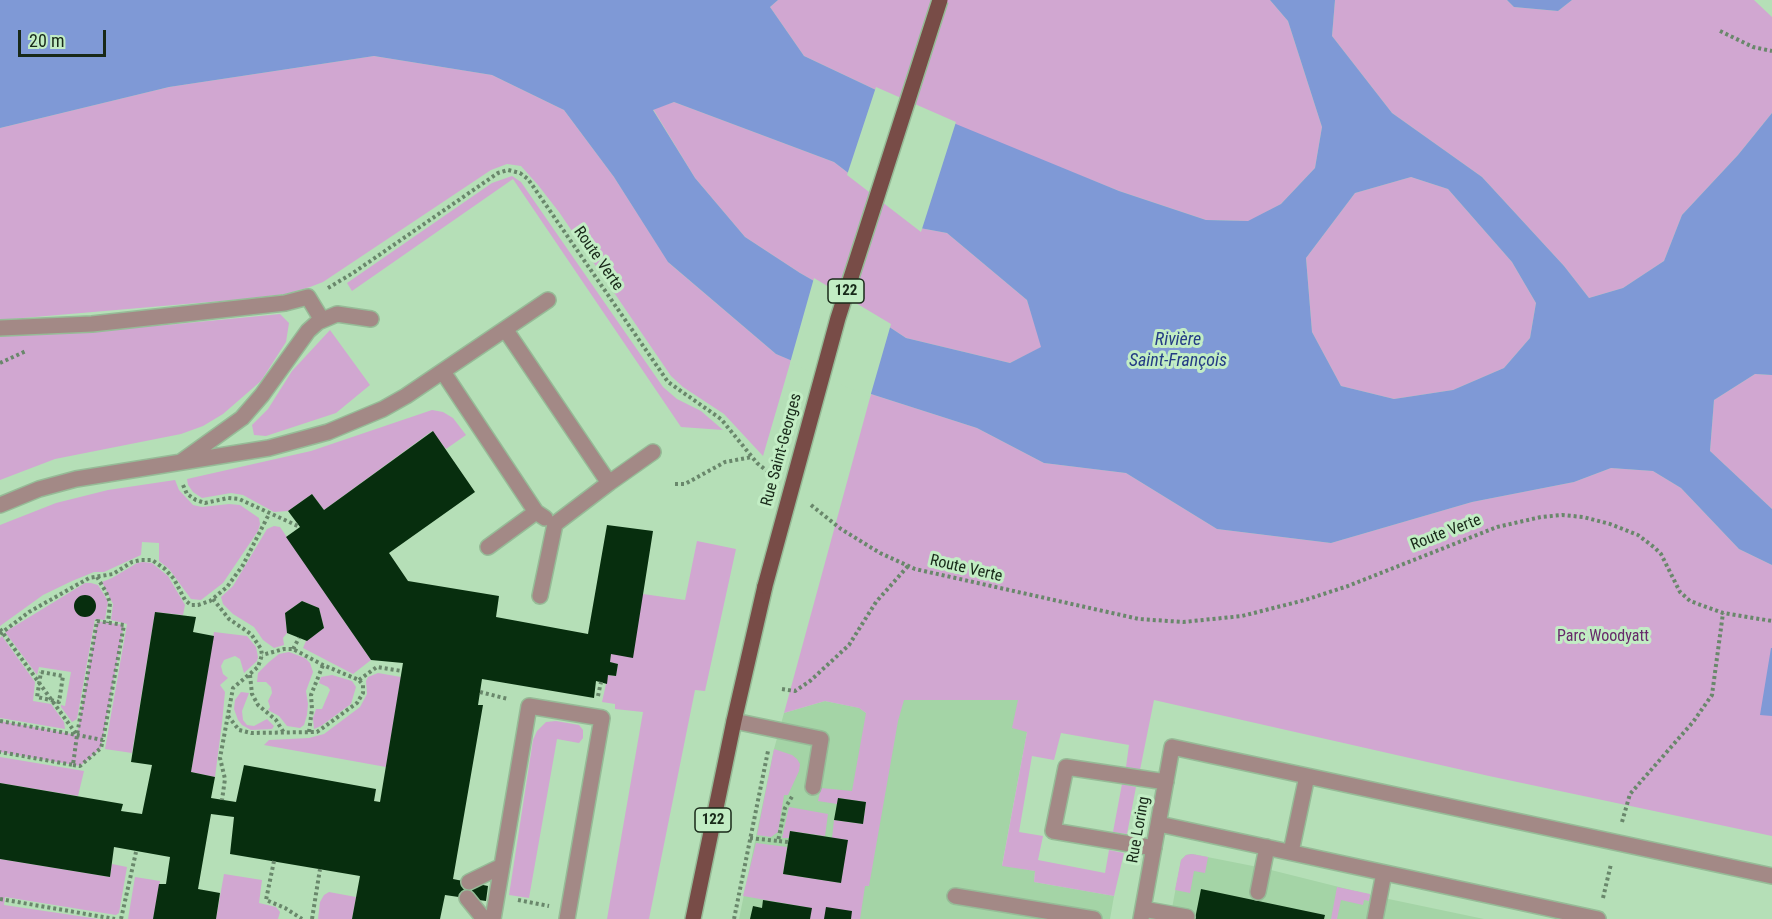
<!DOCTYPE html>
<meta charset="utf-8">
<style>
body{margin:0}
#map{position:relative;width:1772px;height:919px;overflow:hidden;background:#b5dfb7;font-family:"Roboto Condensed",sans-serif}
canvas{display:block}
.scale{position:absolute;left:18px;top:30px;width:88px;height:27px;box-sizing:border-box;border:3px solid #182919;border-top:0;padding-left:8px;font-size:18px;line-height:21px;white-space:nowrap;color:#182919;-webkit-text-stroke:4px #c2edc4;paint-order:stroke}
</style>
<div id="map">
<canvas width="1772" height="919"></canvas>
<div class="scale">20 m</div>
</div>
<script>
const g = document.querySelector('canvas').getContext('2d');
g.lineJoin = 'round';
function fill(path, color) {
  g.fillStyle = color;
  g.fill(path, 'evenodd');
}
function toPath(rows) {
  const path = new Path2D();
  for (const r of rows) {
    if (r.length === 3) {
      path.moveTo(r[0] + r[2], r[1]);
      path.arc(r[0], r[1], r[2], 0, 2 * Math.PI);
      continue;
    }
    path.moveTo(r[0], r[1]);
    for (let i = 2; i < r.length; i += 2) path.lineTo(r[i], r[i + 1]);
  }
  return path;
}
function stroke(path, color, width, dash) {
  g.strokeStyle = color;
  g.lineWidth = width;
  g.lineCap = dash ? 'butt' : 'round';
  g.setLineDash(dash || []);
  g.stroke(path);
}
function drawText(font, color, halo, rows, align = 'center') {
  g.font = font + ' "Roboto Condensed",sans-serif';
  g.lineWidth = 6;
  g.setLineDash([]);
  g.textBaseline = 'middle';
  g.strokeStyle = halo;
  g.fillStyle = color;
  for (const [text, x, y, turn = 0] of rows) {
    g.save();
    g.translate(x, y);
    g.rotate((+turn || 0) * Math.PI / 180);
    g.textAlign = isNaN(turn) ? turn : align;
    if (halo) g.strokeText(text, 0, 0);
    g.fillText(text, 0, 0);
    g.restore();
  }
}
fill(toPath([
 [903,700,1018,700,1027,732,1002,865,1035,871,1034,882,1114,896,1110,919,739,919,774,749,784,713,825,701,860,708,866,713,897,721],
 [1192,854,1263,868,1379,897,1484,919,1170,919,1181,860,1186,855]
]), '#a4d4a6');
fill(toPath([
 [778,0,1270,0,1288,21,1322,127,1315,168,1281,204,1249,221,1206,220,1119,191,999,143,895,99,804,56,770,7],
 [1335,0,1507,0,1514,7,1558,11,1572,0,1754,0,1772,17,1772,113,1738,155,1682,215,1664,261,1623,288,1589,298,1564,266,1482,177,1392,113,1332,36],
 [374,56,492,75,564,110,614,177,669,263,776,354,791,360,763,456,724,414,683,387,671,376,559,212,538,185,521,166,507,164,491,170,323,282,310,287,285,294,244,299,0,320,0,128,169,87],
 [674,102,834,162,920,228,947,233,1027,300,1042,347,1010,363,906,338,856,305,800,273,745,237,695,178,653,109],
 [512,176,521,182,663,387,677,399,701,411,723,430,681,427,513,179,352,291,347,283,492,183],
 [1411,177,1448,189,1512,262,1536,303,1530,338,1504,368,1453,390,1394,399,1341,386,1312,332,1306,258,1355,193],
 [280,314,289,323,286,342,261,381,223,414,203,426,181,434,55,459,0,480,0,334,167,325],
 [330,330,370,385,336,413,266,436,254,435,252,425,268,409,292,371],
 [1755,374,1772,375,1772,509,1710,451,1714,400],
 [871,394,977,428,1044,463,1126,473,1217,529,1331,543,1472,502,1574,482,1611,468,1653,471,1681,488,1739,549,1772,565,1772,836,1489,776,1154,700,1140,770,1126,767,1129,745,1061,733,1054,760,1032,756,1019,832,1043,836,1038,860,1105,873,1109,850,1124,853,1114,896,1034,882,1035,871,1002,866,1027,732,1012,728,1018,700,904,700,898,721,869,886,865,886,860,919,810,919,811,908,743,896,756,843,787,847,783,874,841,883,847,840,832,838,834,820,863,824,866,802,838,798,837,804,818,801,821,788,852,791,866,713,859,708,825,701,784,713],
 [432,410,443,412,453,418,466,435,446,449,432,431,324,510,312,494,288,511,274,512,243,495,231,493,202,498,193,492,188,485,187,479,311,451],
 [175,480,179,490,193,505,202,507,229,504,240,505,259,518,260,524,258,531,223,583,201,600,191,599,169,569,159,561,159,543,142,542,141,555,104,572,94,572,72,581,43,595,0,626,0,525,56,503,108,490],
 [274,526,280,527,371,660,353,674,303,648,306,641,324,628,319,608,302,601,285,613,287,633,283,638,284,645,274,648,263,640,254,627,233,614,223,604,221,597,233,586,267,529],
 [697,541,736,549,705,691,695,690,649,919,607,919,643,712,615,709,615,704,602,702,608,675,616,676,618,664,610,662,611,654,643,594,685,600],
 [143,562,152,563,168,576,185,605,183,615,155,612,132,753,105,749,127,624,111,620,113,604,102,582,112,578,137,563],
 [85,583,91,583,98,585,108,601,105,620,95,619,77,719,72,722,61,707,61,705,65,706,71,672,39,667,37,675,5,632],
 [97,621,124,625,101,748,80,766,0,752,0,721,77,735],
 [214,632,247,636,256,647,258,657,257,661,244,673,240,659,235,656,224,660,221,666,223,674,228,678,220,685,225,692,222,723,215,777,191,772],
 [2,636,35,682,33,701,51,704,64,722,65,729,0,718,0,638],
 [289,652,305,658,310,663,313,672,306,691,308,704,307,715,304,725,300,728,287,726,279,716,268,710,270,707,268,701,272,693,271,687,266,682,257,682,258,673,269,662,279,654],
 [378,673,401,677,386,767,264,745,269,740,309,738,324,734,360,707,367,694,366,681,368,677],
 [332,675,352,681,356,687,351,704,321,726,314,729,313,718,316,709,322,709,330,690,328,687,319,683,321,677],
 [241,692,249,693,242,711,243,720,247,725,254,726,267,719,274,726,272,729,251,730,242,725,238,720,234,709,235,700],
 [556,721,579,725,583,730,583,738,579,743,557,739,529,898,509,895,533,740,537,731,546,722],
 [774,749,792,755,797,759,800,764,799,771,788,795,784,795,778,832,771,837,757,835],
 [0,757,84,771,78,796,0,783],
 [1122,784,1136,787,1127,834,1113,832],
 [789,807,828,814,825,836,790,831,789,838,782,838],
 [1192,854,1208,857,1205,873,1194,871,1190,893,1175,890,1181,860,1186,855],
 [0,859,110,877,112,864,127,867,119,913,116,915,5,897,4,905,99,919,0,919],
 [224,874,262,880,259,903,276,907,280,912,278,919,216,919],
 [135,877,160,881,153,919,128,919],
 [1337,887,1370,894,1369,901,1364,900,1363,905,1341,900,1337,919,1331,919],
 [329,892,356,897,352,919,318,919,320,902,324,895]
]), '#d1a7d1');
fill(toPath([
 [0,0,778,0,770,7,804,56,895,99,1119,191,1206,220,1248,221,1281,204,1315,168,1322,127,1288,21,1270,0,1335,0,1332,36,1392,113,1482,177,1564,266,1589,298,1623,288,1664,261,1682,215,1738,155,1772,113,1772,375,1755,374,1714,400,1710,451,1772,509,1772,565,1739,549,1681,488,1653,471,1611,468,1574,482,1472,502,1331,543,1217,529,1126,473,1044,463,977,428,871,394,776,354,668,262,614,177,564,110,492,75,374,56,169,87,0,128],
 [674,102,834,162,920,228,947,233,1027,300,1041,347,1010,363,906,338,856,305,800,273,745,237,695,178,653,110],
 [1411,177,1448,189,1512,262,1536,303,1530,338,1504,368,1453,390,1394,399,1341,386,1312,332,1306,258,1355,193],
 [1507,0,1572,0,1558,11,1514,7],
 [1771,648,1772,648,1772,716,1760,715]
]), '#7f99d6');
fill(toPath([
 [876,87,956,122,921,232,847,175],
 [814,278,891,324,870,397,790,363]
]), '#b5dfb7');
fill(toPath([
 [433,431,475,492,389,553,408,581,499,596,496,617,588,634,607,525,653,531,633,658,611,654,610,662,618,664,616,676,608,675,607,684,596,681,594,698,482,679,478,705,483,705,453,879,488,886,486,901,445,895,440,919,352,919,360,876,230,854,234,817,211,814,198,889,220,893,216,919,153,919,159,884,166,884,170,857,114,847,110,877,0,859,0,783,123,804,121,811,142,814,152,765,131,762,155,612,196,617,193,632,214,636,191,772,215,777,211,798,236,802,244,765,376,789,374,801,380,802,403,663,371,660,286,537,300,527,288,511,312,494,324,510],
 [85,606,11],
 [302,601,319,608,324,628,307,641,287,633,285,613],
 [838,798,866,802,863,824,834,820],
 [790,831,848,840,841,883,783,874],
 [1201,889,1325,915,1324,919,1195,919],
 [763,900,812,908,810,919,750,919,753,906,762,908],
 [826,907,852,911,851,919,824,919]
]), '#072e0e');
const minor = toPath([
 [0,328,92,324,285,303,308,297,322,320],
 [505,329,609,483,555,524,540,596],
 [443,372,536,512],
 [182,461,242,418,262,395,308,331,318,322,337,314,371,319],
 [609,483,653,452],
 [0,505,39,489,76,479,269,448,328,432,383,409,406,396,548,300],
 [488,547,536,512,545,518],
 [734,721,821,739,813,787],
 [1159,824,1598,919],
 [1154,848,1053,831,1066,767,1166,782],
 [1291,852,1307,776],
 [469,882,502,866],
 [1258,892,1267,847],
 [955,896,1094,919],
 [467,898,484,919],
 [1143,909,1187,917],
 [493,919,529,706,602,718,567,919],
 [1141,919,1172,747,1772,876],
 [1375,919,1384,873]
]);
const major = toPath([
 [693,919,734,721,765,586]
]);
stroke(minor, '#96bb97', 18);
stroke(major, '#96bb97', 18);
stroke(toPath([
 [1720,31,1753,47,1772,51],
 [328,288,353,273,498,173,508,170,520,173,528,179,668,382,721,419,757,463,772,475],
 [0,363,26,351],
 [675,484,685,484,725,462,752,457],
 [183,485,187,494,196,500,205,503,228,498,239,499,300,527],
 [811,505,841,529,880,553,915,569,1139,619,1183,622,1242,616,1305,600,1348,586,1497,527,1541,517,1562,515,1583,517,1610,524,1638,535,1655,548,1661,554,1680,592,1690,601,1723,613,1772,621],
 [97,577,106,592,110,603,108,623],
 [213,599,229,619,251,634,261,649,262,655,258,667,233,688,220,758,225,779,222,800],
 [0,629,77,735],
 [0,634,29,612,89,578,113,574,132,562,141,560,152,560,165,569,174,579,185,600,191,605,198,605,210,601,227,587,243,565,269,514],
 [293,649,299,638],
 [41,672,63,676,59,702,37,697,41,672],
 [250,675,252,694,258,705,276,720,284,733],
 [359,680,377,667,402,671],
 [782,689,795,691,810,681,849,645,876,602,908,566],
 [480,692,508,699],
 [598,696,601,682],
 [228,716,239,730,251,733,317,732,357,703,363,693,363,685,359,680,323,665,293,649,284,649,262,655],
 [0,721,77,735,103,740,124,625,97,621,77,735,73,765,0,752],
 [309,732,312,709,311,695,323,665],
 [73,765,80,766,101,748,103,740],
 [1622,822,1630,794,1693,722,1712,695,1723,613],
 [750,838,778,841],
 [788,842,778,841,785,808,793,795],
 [274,861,266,900,285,908,302,919],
 [1603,898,1611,864],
 [0,899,115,919],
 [518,900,549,906],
 [121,919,136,852],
 [312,919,320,869],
 [734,919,768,751]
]), '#69876b', 4, [3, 3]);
stroke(minor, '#a38986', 15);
stroke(major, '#784c47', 15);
const majorBridge = toPath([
 [765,586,838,318,940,0]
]);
stroke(majorBridge, '#96bb97', 18, []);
stroke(majorBridge, '#784c47', 15);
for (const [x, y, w] of [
 [846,291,36],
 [713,820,36]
]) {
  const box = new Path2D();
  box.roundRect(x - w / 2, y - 12, w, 24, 4.5);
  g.fillStyle = '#c2edc4';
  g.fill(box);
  stroke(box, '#182919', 1.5);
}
drawText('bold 15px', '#182919', null, [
 ["122",846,291],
 ["122",713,820]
]);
drawText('16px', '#182919', '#c2edc4', [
 ["Route Verte",598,259,55],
 ["Rue Saint-Georges",782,450,-75],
 ["Route Verte",1446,533,-21],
 ["Route Verte",966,569,13],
 ["Rue Loring",1139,830,-80]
]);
drawText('16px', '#67296a', '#c2edc4', [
 ["Parc Woodyatt",1603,637]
]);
drawText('italic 18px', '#243c84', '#c2edc4', [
 ["Rivière",1178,340],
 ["Saint-François",1178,361]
]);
</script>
